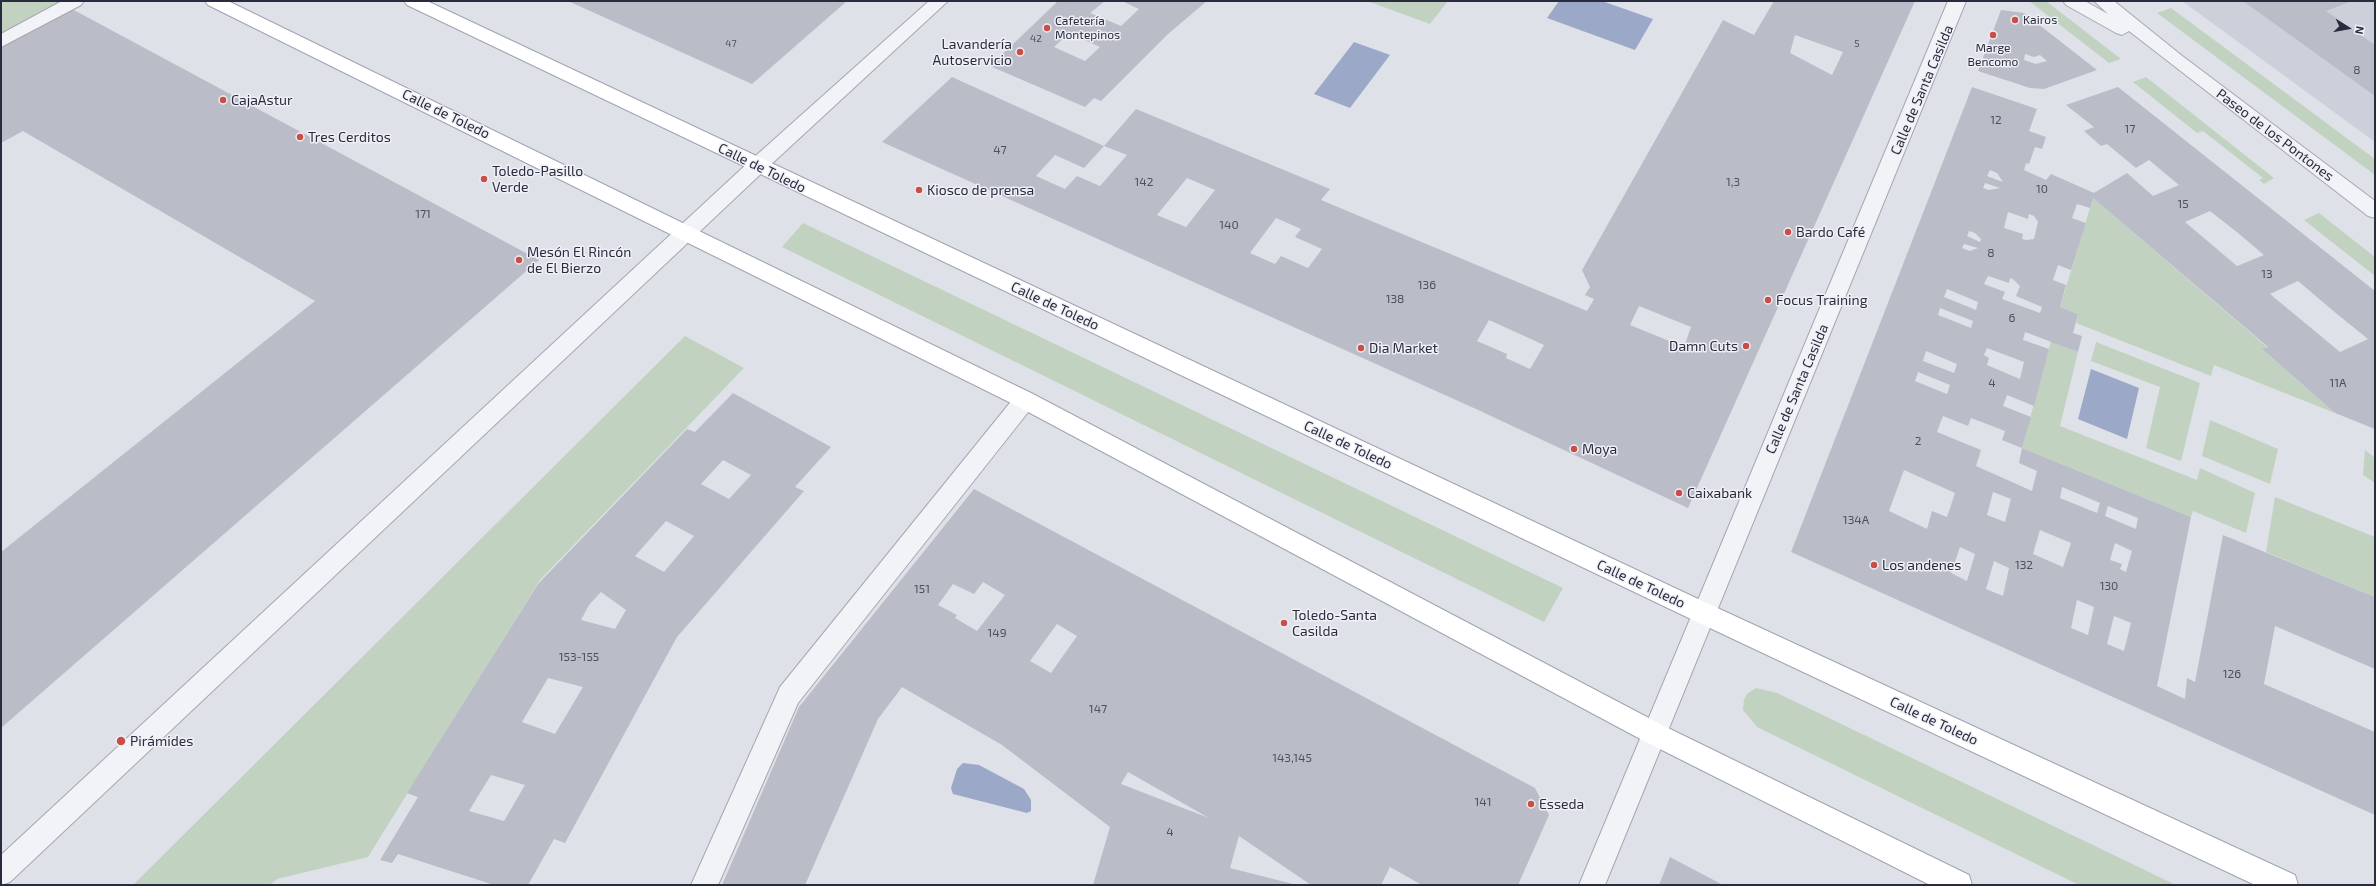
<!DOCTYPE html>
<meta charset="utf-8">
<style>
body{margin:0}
#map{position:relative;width:2376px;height:886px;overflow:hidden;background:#dfe1e8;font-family:"Exo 2",sans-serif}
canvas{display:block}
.frame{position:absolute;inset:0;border:2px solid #292c3f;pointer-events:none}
.north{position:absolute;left:2328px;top:8px;width:40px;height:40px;-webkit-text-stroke:3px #eff0f6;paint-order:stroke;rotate:101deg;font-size:11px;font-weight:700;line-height:16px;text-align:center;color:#292c3f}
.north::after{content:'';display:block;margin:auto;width:14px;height:18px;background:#292c3f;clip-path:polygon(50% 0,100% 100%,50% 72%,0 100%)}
</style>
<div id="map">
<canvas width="2376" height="886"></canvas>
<div class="frame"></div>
<div class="north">N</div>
</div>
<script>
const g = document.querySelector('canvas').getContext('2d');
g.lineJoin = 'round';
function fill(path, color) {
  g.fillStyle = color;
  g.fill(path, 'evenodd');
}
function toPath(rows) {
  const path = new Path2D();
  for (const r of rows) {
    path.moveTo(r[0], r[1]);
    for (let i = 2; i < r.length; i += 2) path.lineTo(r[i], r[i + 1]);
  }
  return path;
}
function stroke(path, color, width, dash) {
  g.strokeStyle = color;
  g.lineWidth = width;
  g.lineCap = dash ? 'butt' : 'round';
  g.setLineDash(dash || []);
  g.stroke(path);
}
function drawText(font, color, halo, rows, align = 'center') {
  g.font = font + ' "Exo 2",sans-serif';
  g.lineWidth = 3;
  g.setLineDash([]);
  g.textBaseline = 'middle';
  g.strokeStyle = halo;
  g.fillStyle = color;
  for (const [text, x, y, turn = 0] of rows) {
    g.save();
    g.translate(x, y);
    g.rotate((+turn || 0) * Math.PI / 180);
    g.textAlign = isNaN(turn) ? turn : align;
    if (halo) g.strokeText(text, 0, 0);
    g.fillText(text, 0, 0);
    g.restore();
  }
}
fill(toPath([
 [2182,1,2375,1,2375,142]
]), '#cdd0da');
fill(toPath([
 [1,1,56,1,60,3,1,34],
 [1367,1,1448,1,1430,24],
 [2029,1,2046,1,2121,59,2109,63],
 [2171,8,2375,159,2375,175,2157,13],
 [2146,77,2274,178,2264,184,2259,180,2263,178,2203,131,2197,133,2133,82],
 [2093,198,2267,347,2263,350,2335,413,2214,365,2211,376,2076,323,2078,314,2060,307],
 [2319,213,2375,257,2375,276,2304,220],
 [803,223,1563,588,1544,622,782,247],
 [685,336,744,368,540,580,368,857,277,879,270,885,133,885],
 [2051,341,2078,352,2060,426,2197,480,2200,468,2255,493,2246,533,2193,511,2191,517,2022,448],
 [2096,342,2200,383,2181,461,2146,448,2160,387,2091,361],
 [2210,420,2278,449,2270,484,2202,456],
 [2365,450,2375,458,2375,483,2363,475],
 [2275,497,2375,537,2375,597,2266,552],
 [1756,688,1777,693,2176,885,2079,885,1757,727,1743,710,1744,699,1748,693]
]), '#c2d2c1');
fill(toPath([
 [1559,1,1602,1,1653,19,1635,50,1547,18],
 [1354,42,1390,55,1350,108,1314,94],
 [2091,369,2139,388,2127,439,2078,419],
 [963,763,979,765,1024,789,1031,800,1031,811,1027,813,953,794,951,788,957,769]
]), '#9ba8c7');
fill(toPath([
 [568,1,847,1,752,84],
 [1058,1,1105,1,1090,13,1121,26,1139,9,1122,1,1207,1,1168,34,1101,101,1094,98,1085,107,990,66],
 [1069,33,1100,47,1085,61,1054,47],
 [1774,1,1915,1,1688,508,1476,409,882,142,952,77,1104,146,1084,168,1055,155,1036,176,1065,189,1077,176,1100,186,1127,155,1104,146,1136,109,1330,189,1321,200,1587,311,1594,299,1585,295,1590,287,1582,270,1723,20,1754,35],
 [1795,35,1843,52,1832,75,1790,53],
 [1187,178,1215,190,1186,227,1157,215],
 [1276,218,1301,229,1295,237,1322,249,1308,268,1281,256,1275,264,1250,253],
 [1639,306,1691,327,1684,347,1630,325],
 [1489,320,1544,345,1530,369,1506,358,1507,354,1477,341],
 [2243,1,2352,1,2326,11,2375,45,2375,96],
 [72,9,539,260,1,728,1,552,315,301,23,131,1,143,1,47],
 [2001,10,2024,13,2097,70,2044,89,2030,88,1978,71],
 [2025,54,2034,57,2040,55,2047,61,2036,64,2024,60],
 [1972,87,2037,109,2029,131,2046,137,2042,149,2035,147,2029,164,2026,163,2024,170,2046,180,2051,174,2094,193,2127,173,2153,196,2179,185,2149,160,2136,168,2107,144,2101,146,2084,131,2094,127,2066,105,2118,87,2375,291,2375,429,2335,413,2262,349,2268,347,2093,198,2090,208,2077,204,2072,218,2086,223,2071,270,2058,265,2053,280,2066,285,2060,307,2078,314,2073,333,2082,336,2078,352,2025,332,2023,340,2049,349,2034,406,2007,395,2003,406,2031,417,2022,448,2191,517,2157,686,2185,699,2187,678,2195,682,2223,535,2375,597,2375,669,2275,626,2264,684,2375,732,2375,815,1791,552],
 [1990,170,1997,173,2003,182,1987,176],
 [1985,183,2000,188,1989,190,1983,188],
 [2210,211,2238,233,2264,255,2237,266,2185,222],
 [2008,212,2028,219,2029,214,2034,216,2038,222,2034,239,2026,240,2022,239,2023,234,2004,228],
 [1969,231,1975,233,1981,239,1980,242,1967,236],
 [1964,244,1978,248,1970,251,1962,248],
 [1988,276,2009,283,2010,278,2014,280,2020,286,2016,296,2042,307,2040,313,2002,299,2005,292,1984,284],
 [2298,281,2337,314,2368,339,2340,352,2270,294],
 [1947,289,1978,302,1976,310,1944,297],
 [1940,308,1973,321,1971,328,1938,315],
 [1987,348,2024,362,2020,379,1987,365,1989,358,1984,355],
 [1926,351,1957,364,1954,373,1923,361],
 [1918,372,1950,385,1947,394,1915,381],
 [1943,416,1968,426,1971,418,2005,431,2002,440,2022,448,2019,463,2037,471,2032,491,1976,466,1981,450,1937,432],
 [1904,470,1955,493,1947,517,1932,511,1927,529,1889,511],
 [2062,487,2100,503,2097,513,2060,498],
 [1993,492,2011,499,2005,522,1987,515],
 [2108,506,2138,518,2136,529,2105,516],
 [2040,530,2071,543,2063,567,2033,554],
 [2115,543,2132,551,2126,572,2120,569,2122,564,2110,560],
 [1960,547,1975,554,1967,581,1951,573],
 [1994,561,2009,568,2003,596,1986,589],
 [2077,600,2094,607,2088,635,2071,628],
 [2114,616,2131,623,2124,651,2107,644],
 [733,393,831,447,795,487,804,491,677,637,565,843,554,839,528,885,494,885,398,854,392,863,380,860,418,797,407,793,538,584,687,429,695,432],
 [723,460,751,475,729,499,701,484],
 [666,521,694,536,664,572,635,556],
 [601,592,626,610,615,629,581,620,589,605],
 [548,678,583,687,555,734,522,722],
 [491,775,525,785,504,821,469,811],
 [974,489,1535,788,1549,815,1518,885,1422,885,1390,867,1381,885,1311,885,1239,836,1230,868,1297,885,1093,885,1110,827,1002,745,902,687,878,719,805,885,722,885,799,707],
 [983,582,1005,595,977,631,955,618,957,615,938,605,953,584,974,594],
 [1057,624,1077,636,1051,673,1030,661],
 [1128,772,1209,818,1121,784],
 [1670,857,1723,885,1659,885]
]), '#babcc8');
const lane = toPath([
 [1025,391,1033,394,1036,400,1033,406,798,703,718,885,691,885,780,687,1017,394,1025,391]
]);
const street = toPath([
 [62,1,84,1,81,5,1,47,1,34,62,1],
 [929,1,948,1,765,170,10,882,1,885,1,855,751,160,929,1],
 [1948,1,1966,1,1605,885,1579,885,1948,1],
 [2063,1,2085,1,2108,14,2094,1,2114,1,2181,55,2375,201,2375,218,2368,216,2129,31,2122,35,2116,33,2066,5,2063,1]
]);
const primary = toPath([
 [205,1,228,1,1033,394,1664,726,1969,875,1972,885,1930,885,1646,742,1017,406,208,5,205,1],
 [404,1,427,1,1711,605,2295,875,2298,885,2255,885,1695,621,407,5,404,1]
]);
stroke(lane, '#a5a7b2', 2);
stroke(street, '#a5a7b2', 2);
stroke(primary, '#9fa3b3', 2);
fill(lane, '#f2f3f7');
fill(street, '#f2f3f7');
fill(primary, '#fff');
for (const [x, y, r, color] of [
 [2015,20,4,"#ca4d47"],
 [1047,28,4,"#ca4d47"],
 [1993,35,4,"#ca4d47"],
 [1020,52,4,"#ca4d47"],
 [223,100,4,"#ca4d47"],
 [300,137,4,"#ca4d47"],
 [484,179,4,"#ca4d47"],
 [919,190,4,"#ca4d47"],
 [1788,232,4,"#ca4d47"],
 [519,260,4,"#ca4d47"],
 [1768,300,4,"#ca4d47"],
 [1746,346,4,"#ca4d47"],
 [1361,348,4,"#ca4d47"],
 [1574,449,4,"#ca4d47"],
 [1679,493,4,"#ca4d47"],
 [1874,565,4,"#ca4d47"],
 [1284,623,4,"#ca4d47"],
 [121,741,5,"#ca4d47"],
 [1531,804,4,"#ca4d47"]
]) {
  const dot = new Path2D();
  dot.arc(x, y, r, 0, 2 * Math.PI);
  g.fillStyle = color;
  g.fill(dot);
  stroke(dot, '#eff0f6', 1.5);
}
drawText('10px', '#4d5061', null, [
 ["42",1036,39],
 ["47",731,44],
 ["5",1857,44]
]);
drawText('12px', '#292c3f', '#eff0f6', [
 ["Kairos",2023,20],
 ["Cafetería",1055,21],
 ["Montepinos",1055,35],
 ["Marge",1993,48,"center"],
 ["Bencomo",1993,62,"center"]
], 'left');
drawText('12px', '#4d5061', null, [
 ["8",2357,70],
 ["12",1996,120],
 ["17",2130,129],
 ["47",1000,150],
 ["142",1144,182],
 ["1,3",1733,182],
 ["10",2042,189],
 ["15",2183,204],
 ["171",423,214],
 ["140",1229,225],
 ["8",1991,253],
 ["13",2267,274],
 ["136",1427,285],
 ["138",1395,299],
 ["6",2012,318],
 ["4",1992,383],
 ["11A",2338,383],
 ["2",1918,441],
 ["134A",1856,520],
 ["132",2024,565],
 ["130",2109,586],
 ["151",922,589],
 ["149",997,633],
 ["153-155",579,657],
 ["126",2232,674],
 ["147",1098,709],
 ["143,145",1292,758],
 ["141",1483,802],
 ["4",1170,832]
]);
drawText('14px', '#292c3f', '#eff0f6', [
 ["Lavandería",1012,44,"right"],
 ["Autoservicio",1012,60,"right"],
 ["CajaAstur",231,100],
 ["Tres Cerditos",308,137],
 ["Toledo-Pasillo",492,171],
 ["Verde",492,187],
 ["Kiosco de prensa",927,190],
 ["Bardo Café",1796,232],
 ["Mesón El Rincón",527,252],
 ["de El Bierzo",527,268],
 ["Focus Training",1776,300],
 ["Damn Cuts",1738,346,"right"],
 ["Dia Market",1369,348],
 ["Moya",1582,449],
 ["Caixabank",1687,493],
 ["Los andenes",1882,565],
 ["Toledo-Santa",1292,615],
 ["Casilda",1292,631],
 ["Pirámides",130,741],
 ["Esseda",1539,804]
], 'left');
drawText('14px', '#292c3f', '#eff0f6', [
 ["Calle de Santa Casilda",1922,90,-67],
 ["Calle de Toledo",446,114,26],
 ["Paseo de los Pontones",2275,135,37],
 ["Calle de Toledo",762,168,26],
 ["Calle de Toledo",1055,306,25],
 ["Calle de Santa Casilda",1797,389,-67],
 ["Calle de Toledo",1348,445,25],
 ["Calle de Toledo",1641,584,25],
 ["Calle de Toledo",1934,721,25]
]);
</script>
